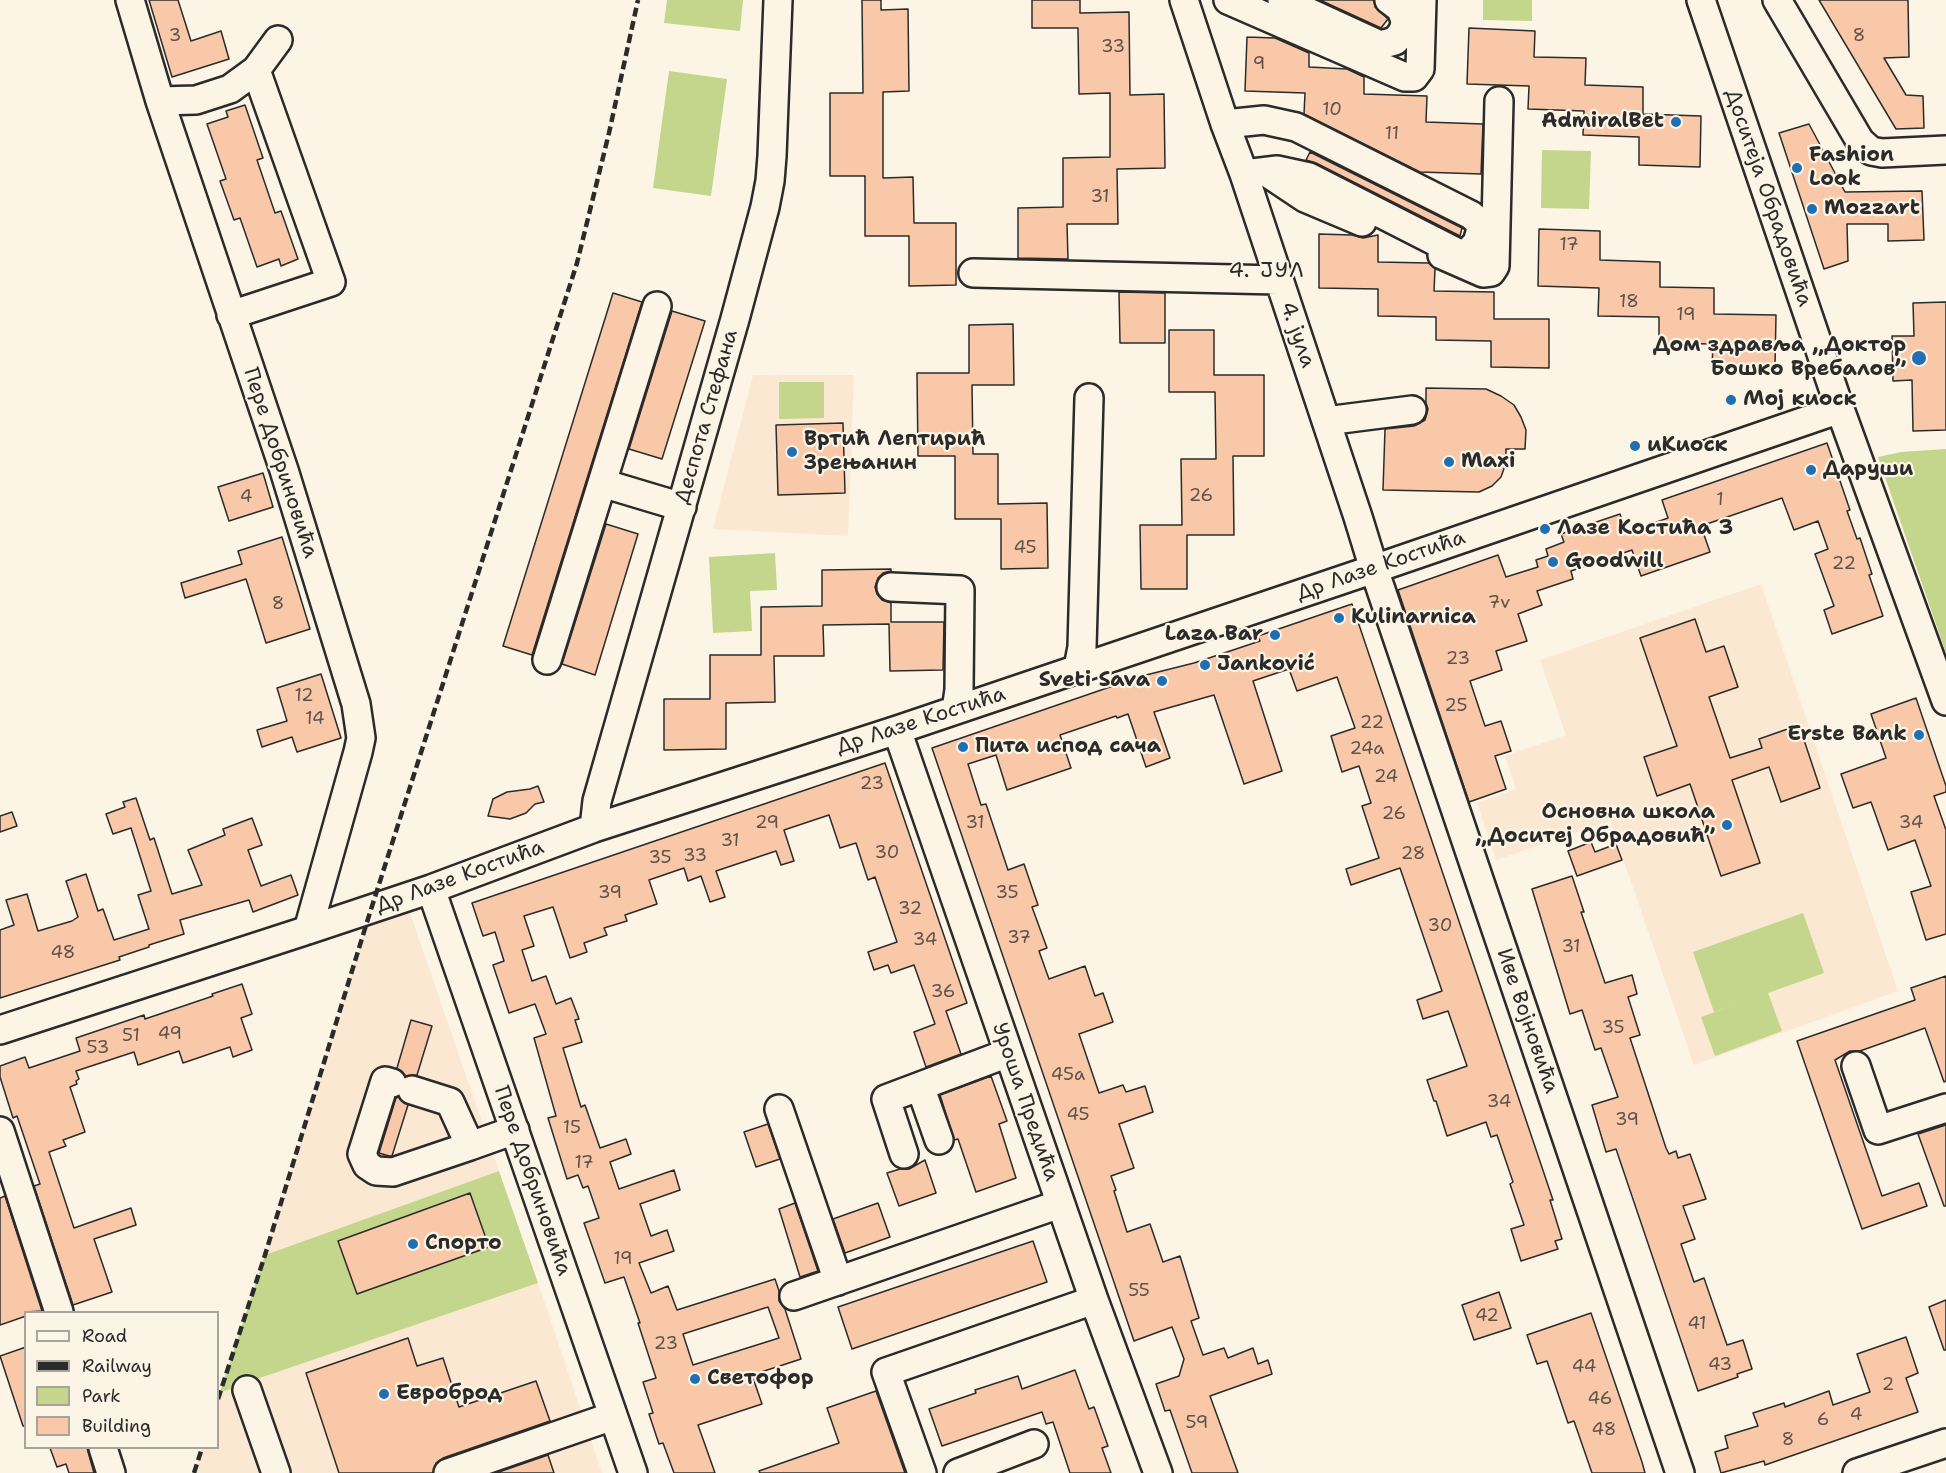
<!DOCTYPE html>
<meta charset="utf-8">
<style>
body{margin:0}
#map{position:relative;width:1946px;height:1473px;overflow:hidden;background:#fcf5e5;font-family:"Shantell Sans",sans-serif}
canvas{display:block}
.legend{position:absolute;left:24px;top:1311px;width:195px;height:138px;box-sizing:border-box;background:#fcf5e5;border:2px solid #a8a49b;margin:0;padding:8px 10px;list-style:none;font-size:18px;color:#2b2b2b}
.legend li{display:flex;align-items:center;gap:12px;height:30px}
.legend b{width:30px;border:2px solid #a8a49b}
</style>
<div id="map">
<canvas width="1946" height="1473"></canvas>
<ul class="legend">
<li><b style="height:8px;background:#fcf5e5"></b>Road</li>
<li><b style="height:8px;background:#2b2b2b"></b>Railway</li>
<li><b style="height:16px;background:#c3d68b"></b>Park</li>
<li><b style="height:16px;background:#f8c8a8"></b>Building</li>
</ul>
</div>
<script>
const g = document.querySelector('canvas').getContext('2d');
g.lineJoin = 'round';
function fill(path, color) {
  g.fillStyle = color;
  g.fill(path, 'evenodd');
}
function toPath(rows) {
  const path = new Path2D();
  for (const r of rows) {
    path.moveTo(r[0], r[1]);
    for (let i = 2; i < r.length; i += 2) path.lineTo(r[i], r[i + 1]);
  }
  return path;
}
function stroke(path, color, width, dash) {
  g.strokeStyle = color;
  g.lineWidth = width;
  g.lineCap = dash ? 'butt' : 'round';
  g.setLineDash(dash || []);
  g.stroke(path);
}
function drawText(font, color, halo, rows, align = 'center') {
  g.font = font + ' "Shantell Sans",sans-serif';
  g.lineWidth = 4.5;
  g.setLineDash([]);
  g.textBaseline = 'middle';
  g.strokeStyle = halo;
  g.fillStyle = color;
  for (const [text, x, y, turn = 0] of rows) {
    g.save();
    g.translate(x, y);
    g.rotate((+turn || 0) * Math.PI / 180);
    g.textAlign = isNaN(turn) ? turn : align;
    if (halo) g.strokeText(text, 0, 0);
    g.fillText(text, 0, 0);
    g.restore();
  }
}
fill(toPath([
 [753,375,854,375,848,536,713,529],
 [1761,584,1898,991,1694,1065,1610,821,1496,860,1477,803,1516,789,1505,756,1566,735,1540,660],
 [408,907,499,1171,265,1255,367,922],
 [538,1283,602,1473,282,1473,251,1381],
 [240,1387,269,1473,194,1473,202,1448,218,1448,218,1399,220,1392]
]), '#fbe8d3');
fill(toPath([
 [667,0,743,0,740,31,664,23],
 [1483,0,1532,0,1532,21,1483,20],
 [669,71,727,79,711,196,653,188],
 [1542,150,1591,151,1589,209,1541,208],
 [779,382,824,382,824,418,779,419],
 [1946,449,1946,653,1878,457,1901,452],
 [775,553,777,590,750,591,752,631,713,633,709,557],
 [1803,913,1824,973,1768,993,1782,1031,1715,1056,1701,1017,1735,1005,1714,1012,1693,952],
 [499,1171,538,1283,251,1381,240,1387,220,1392,265,1255]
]), '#c3d68b');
const building = toPath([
 [149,0,178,0,191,41,221,31,229,59,172,77,149,0],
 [862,0,881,0,881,10,908,9,909,91,883,92,883,178,913,177,914,223,956,223,956,285,909,286,909,236,865,236,865,176,830,176,830,93,863,93,862,0],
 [1032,0,1080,0,1080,13,1129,12,1130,95,1164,94,1165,168,1117,169,1118,224,1067,224,1068,259,1018,258,1018,208,1063,207,1063,158,1110,157,1110,93,1079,94,1078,28,1032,28,1032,0],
 [1320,0,1374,0,1375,7,1388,19,1381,28,1320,0],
 [1819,0,1908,0,1909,57,1884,58,1906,95,1923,96,1924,128,1896,129,1819,0],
 [1469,28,1535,31,1534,57,1586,58,1585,85,1643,87,1643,114,1701,116,1700,167,1639,165,1639,137,1583,135,1584,111,1528,109,1529,86,1467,84,1469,28],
 [1247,37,1275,38,1309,53,1309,67,1347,69,1364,77,1364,94,1427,96,1426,122,1483,124,1481,174,1420,172,1304,114,1305,93,1245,91,1247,37],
 [245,105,263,158,257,160,275,213,281,211,298,259,281,266,279,259,257,267,240,218,234,220,220,181,226,179,207,124,228,117,226,111,245,105],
 [1809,124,1845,192,1922,191,1924,240,1888,241,1888,224,1847,224,1848,261,1824,269,1779,133,1809,124],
 [1310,152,1462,228,1460,236,1316,163,1306,160,1310,152],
 [1539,229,1600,231,1600,260,1660,262,1660,287,1714,288,1714,314,1776,315,1775,368,1712,367,1713,344,1659,343,1659,317,1598,316,1599,288,1538,286,1539,229],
 [1319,234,1352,235,1363,238,1378,235,1378,262,1429,263,1435,269,1434,291,1494,292,1494,319,1549,319,1549,368,1491,367,1491,341,1436,340,1436,317,1378,316,1378,289,1319,288,1319,234],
 [1119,292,1165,293,1165,343,1120,343,1119,292],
 [613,293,642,302,532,655,503,646,613,293],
 [1946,302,1946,430,1913,431,1912,380,1893,381,1892,336,1914,336,1913,303,1946,302],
 [672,311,705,321,662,459,629,449,672,311],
 [1013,324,1014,385,972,385,973,454,998,454,998,504,1047,503,1048,568,1001,569,1001,519,955,519,955,456,918,456,917,373,969,373,969,325,1013,324],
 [1169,330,1214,330,1214,375,1264,375,1264,456,1233,456,1234,535,1187,535,1187,589,1141,589,1140,525,1182,525,1181,459,1216,459,1215,392,1169,392,1169,330],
 [1426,388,1486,389,1501,396,1514,405,1521,417,1526,430,1525,449,1506,449,1506,463,1501,477,1492,486,1479,492,1383,490,1385,429,1414,426,1425,420,1428,409,1426,403,1426,388],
 [843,423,845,493,778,495,776,425,843,423],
 [1827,443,1850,510,1847,511,1857,539,1860,538,1872,574,1869,575,1883,616,1832,634,1824,610,1834,606,1815,554,1828,549,1818,521,1794,530,1782,498,1701,526,1710,552,1641,576,1632,550,1571,571,1573,579,1537,591,1542,605,1518,614,1527,641,1496,651,1502,670,1470,681,1485,726,1501,721,1511,751,1495,756,1506,789,1469,802,1398,590,1498,555,1506,577,1538,567,1536,560,1548,556,1546,549,1564,542,1561,534,1620,514,1626,533,1668,518,1662,500,1827,443],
 [263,473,273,507,229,521,218,487,263,473],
 [606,524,638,534,595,675,562,664,606,524],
 [282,537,310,629,266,643,246,579,185,598,181,583,242,564,238,551,282,537],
 [891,569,891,571,883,573,878,578,875,587,877,594,882,600,891,603,891,622,944,622,943,670,890,671,889,624,823,625,824,656,774,656,775,702,726,703,726,749,664,750,664,699,710,699,710,655,761,655,761,607,822,606,822,570,891,569],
 [1352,604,1553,1200,1550,1200,1562,1239,1555,1241,1558,1249,1521,1261,1511,1229,1524,1225,1510,1184,1513,1182,1497,1135,1491,1137,1486,1122,1447,1136,1436,1101,1434,1101,1427,1080,1467,1066,1448,1011,1423,1019,1417,1000,1442,991,1400,868,1351,885,1346,869,1379,858,1362,806,1371,803,1359,766,1342,772,1331,736,1355,728,1337,677,1297,691,1289,669,1253,681,1282,771,1244,784,1214,695,1154,712,1170,758,1146,767,1128,714,1117,718,1116,716,1060,735,1071,768,1007,790,996,755,968,764,981,805,986,804,1008,870,1024,864,1038,905,1032,907,1047,948,1039,951,1049,979,1085,966,1095,996,1103,993,1113,1022,1079,1034,1099,1093,1123,1085,1126,1092,1145,1086,1153,1112,1119,1124,1134,1168,1111,1176,1116,1190,1114,1191,1127,1232,1150,1224,1163,1262,1180,1256,1199,1318,1191,1321,1203,1355,1224,1348,1228,1358,1253,1348,1258,1364,1268,1360,1272,1374,1210,1396,1238,1473,1192,1473,1170,1410,1165,1411,1156,1384,1179,1376,1184,1359,1172,1327,1134,1341,932,748,1142,676,1194,663,1260,641,1258,636,1352,604],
 [1695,619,1706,652,1724,646,1738,687,1709,697,1730,758,1762,748,1759,739,1799,725,1820,788,1781,802,1769,767,1732,780,1760,863,1721,876,1690,784,1657,796,1644,757,1677,746,1640,638,1695,619],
 [321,674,341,738,297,752,292,737,262,747,257,730,287,721,277,688,321,674],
 [1916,698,1946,786,1946,792,1934,796,1946,830,1946,934,1926,940,1911,892,1931,886,1915,840,1888,850,1871,802,1853,808,1841,774,1886,758,1871,714,1916,698],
 [885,763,967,1003,946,1011,961,1054,926,1067,914,1032,935,1024,914,965,891,973,888,965,874,970,868,952,897,942,875,877,868,880,856,843,840,848,829,815,784,830,794,861,781,865,776,851,716,871,725,897,710,902,701,876,688,881,684,868,649,880,657,904,625,915,627,921,604,928,607,935,584,943,587,952,570,958,553,907,524,916,534,946,522,950,532,981,546,976,556,1004,571,998,579,1019,575,1020,582,1042,563,1048,581,1107,585,1105,600,1148,626,1139,631,1154,610,1162,619,1189,674,1170,680,1190,640,1204,651,1236,667,1230,674,1251,639,1263,651,1293,668,1286,677,1310,775,1279,779,1291,779,1301,785,1309,801,1359,752,1375,762,1404,698,1425,715,1473,674,1473,663,1443,659,1444,649,1414,653,1413,643,1382,656,1378,638,1323,640,1323,624,1277,605,1283,584,1223,599,1218,588,1186,583,1188,578,1175,567,1179,548,1118,556,1116,534,1038,546,1034,535,1004,509,1013,493,965,504,961,495,932,483,936,472,903,885,763],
 [768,1307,779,1338,693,1365,683,1334,768,1307],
 [538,786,544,802,535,804,526,813,510,819,488,816,493,799,507,792,530,789,538,786],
 [136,798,150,840,154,838,172,894,202,885,188,850,225,835,223,829,252,818,262,845,248,850,261,886,291,875,298,895,253,912,249,900,180,920,184,934,149,945,149,947,119,957,120,960,0,998,0,930,14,925,6,900,27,894,38,931,72,921,78,917,66,881,86,874,98,911,103,909,114,940,149,929,138,895,151,891,131,828,113,834,106,814,125,807,123,802,136,798],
 [12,812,17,826,0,832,0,816,12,812],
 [1591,842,1595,852,1616,844,1622,860,1577,876,1568,851,1591,842],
 [1572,876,1584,912,1581,912,1605,983,1632,975,1637,994,1628,997,1640,1035,1630,1038,1666,1148,1669,1154,1676,1151,1678,1158,1690,1154,1706,1199,1683,1206,1695,1239,1681,1244,1694,1282,1704,1278,1727,1345,1743,1340,1752,1369,1737,1374,1738,1377,1698,1391,1616,1149,1606,1152,1592,1105,1618,1097,1601,1048,1595,1050,1582,1010,1570,1014,1532,889,1572,876],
 [1946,976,1946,1081,1944,1082,1925,1028,1860,1051,1850,1051,1835,1060,1882,1196,1919,1183,1927,1206,1862,1229,1797,1041,1915,1000,1911,988,1946,976],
 [242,984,252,1014,241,1018,252,1050,233,1057,230,1047,183,1063,179,1051,138,1065,134,1052,76,1071,79,1079,76,1081,77,1084,70,1087,85,1132,63,1140,66,1146,49,1152,74,1228,131,1208,136,1225,94,1239,112,1292,73,1305,34,1186,40,1184,17,1116,13,1118,0,1077,0,1066,25,1057,29,1068,80,1051,76,1038,144,1015,145,1019,213,996,212,994,242,984],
 [411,1020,432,1026,417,1075,406,1076,397,1068,411,1020],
 [991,1076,1007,1121,999,1124,1016,1178,976,1192,958,1139,954,1140,940,1095,991,1076],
 [398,1097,408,1105,392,1156,389,1156,379,1153,396,1098,398,1097],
 [768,1124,780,1159,756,1167,744,1132,768,1124],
 [1946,1125,1946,1206,1944,1206,1918,1134,1946,1125],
 [925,1160,936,1193,899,1206,887,1173,900,1169,909,1169,925,1160],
 [470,1193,489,1247,357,1294,338,1241,470,1193],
 [5,1196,42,1311,26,1312,26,1316,0,1325,0,1198,5,1196],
 [795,1203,818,1271,800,1277,779,1209,795,1203],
 [878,1203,890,1237,845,1253,833,1219,878,1203],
 [1033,1241,1047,1282,852,1349,838,1307,1033,1241],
 [1499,1292,1511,1328,1474,1340,1462,1305,1499,1292],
 [1946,1300,1946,1350,1944,1350,1929,1307,1946,1300],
 [1591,1313,1642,1462,1645,1473,1592,1473,1574,1421,1568,1423,1547,1361,1537,1364,1527,1335,1591,1313],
 [1906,1337,1918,1373,1906,1378,1918,1412,1765,1465,1764,1461,1721,1473,1715,1452,1728,1448,1725,1436,1758,1426,1753,1413,1784,1403,1785,1407,1829,1391,1833,1405,1870,1392,1857,1354,1906,1337],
 [408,1338,417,1366,443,1358,459,1407,536,1381,550,1421,443,1458,436,1463,433,1473,339,1473,306,1373,408,1338],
 [26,1347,26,1426,23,1426,0,1356,26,1347],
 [1075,1370,1089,1409,1094,1407,1108,1446,1102,1448,1111,1473,1070,1473,1053,1422,1046,1424,1042,1412,942,1446,929,1409,976,1393,975,1390,1018,1376,1022,1389,1075,1370],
 [876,1391,905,1473,760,1473,759,1471,839,1443,827,1408,876,1391],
 [50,1448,87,1448,94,1473,69,1473,66,1464,57,1467,50,1448],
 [548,1455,554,1473,496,1473,548,1455]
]);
fill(building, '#f8c8a8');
stroke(building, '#2b2b2b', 1.5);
const minor = toPath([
 [130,0,160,101,284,470,356,704,361,738,358,752,308,930],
 [1184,0,1225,124,1244,174,1358,517,1374,569,1680,1473],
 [1228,0,1405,77,1414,77,1420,69,1422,0],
 [1282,0,1380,45,1395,41,1401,34,1404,28,1405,21,1401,9,1389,0],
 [1701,0,1840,409,1946,701],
 [1777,0,1860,141,1871,151,1882,153,1946,150],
 [160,101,196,100,230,89,256,70,278,40],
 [1225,124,1264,120,1296,127,1471,215,1478,221,1481,229,1477,243,1468,252,1460,254,1309,177,1277,170,1244,174],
 [1269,174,1305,198,1362,222],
 [1442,255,1483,273,1491,272,1495,266,1499,101],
 [973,273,1278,280],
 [231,315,331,282,256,70],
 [1326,421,1412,410],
 [602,483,682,507],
 [891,587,960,590,959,690,956,710],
 [547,660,657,306],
 [1078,668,1082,647,1089,398],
 [897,730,1094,1300,1158,1473],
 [594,828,597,801,735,319,765,207,770,181,772,156,778,0],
 [431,889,633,1473],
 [0,1030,308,930,431,889,594,828,897,730,1374,569,1840,409],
 [1856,1066,1878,1130,1946,1108],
 [392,1083,385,1081,362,1154,367,1165,376,1171,393,1172,470,1146],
 [920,1086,939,1140],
 [412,1090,450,1102,470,1146,515,1130],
 [779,1109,838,1281],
 [0,1131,59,1312],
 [904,1154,886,1099,1008,1053],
 [794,1296,1060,1204],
 [247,1390,276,1473],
 [103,1448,111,1473],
 [448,1473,613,1416],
 [922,1473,886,1372,1094,1300],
 [958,1473,1034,1444],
 [1857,1473,1946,1443]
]);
stroke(minor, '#2b2b2b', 32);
stroke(minor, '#fcf5e5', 27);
stroke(toPath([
 [218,1399,265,1255,367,922,577,263,609,133,638,0],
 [194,1473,202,1448]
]), '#2b2b2b', 4.5, [9, 4.5]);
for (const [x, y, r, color] of [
 [1676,122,6,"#1f6fb2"],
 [1797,168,6,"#1f6fb2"],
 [1812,209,6,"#1f6fb2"],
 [1919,358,8,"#1f6fb2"],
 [1731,400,6,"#1f6fb2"],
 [1635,446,6,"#1f6fb2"],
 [792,452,6,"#1f6fb2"],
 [1449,462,6,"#1f6fb2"],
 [1811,470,6,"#1f6fb2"],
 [1545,529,6,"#1f6fb2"],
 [1553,562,6,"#1f6fb2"],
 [1339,618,6,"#1f6fb2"],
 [1275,635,6,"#1f6fb2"],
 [1205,665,6,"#1f6fb2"],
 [1162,681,6,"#1f6fb2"],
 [1919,735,6,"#1f6fb2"],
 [963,747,6,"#1f6fb2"],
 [1727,825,6,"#1f6fb2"],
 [413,1244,6,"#1f6fb2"],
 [695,1379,6,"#1f6fb2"],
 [384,1394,6,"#1f6fb2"]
]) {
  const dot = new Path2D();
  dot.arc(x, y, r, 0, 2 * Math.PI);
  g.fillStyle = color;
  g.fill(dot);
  stroke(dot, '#fcf5e5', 2);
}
drawText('18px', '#5e524a', null, [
 ["3",175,36],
 ["8",1859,36],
 ["33",1113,47],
 ["9",1259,64],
 ["10",1332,110],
 ["11",1392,134],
 ["31",1100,197],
 ["17",1569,245],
 ["18",1629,302],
 ["19",1686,315],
 ["26",1201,496],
 ["4",246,497],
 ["1",1720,500],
 ["45",1025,548],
 ["22",1844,564],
 ["7v",1499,603],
 ["8",278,604],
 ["23",1458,659],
 ["12",304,696],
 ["25",1456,706],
 ["14",315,719],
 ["22",1372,723],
 ["24a",1367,749],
 ["24",1386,777],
 ["23",872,784],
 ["26",1394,814],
 ["29",767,823],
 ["31",975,823],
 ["34",1911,823],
 ["31",730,841],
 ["30",887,853],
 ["28",1413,854],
 ["33",695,856],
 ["35",660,858],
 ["39",610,893],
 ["35",1007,893],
 ["32",910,909],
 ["30",1440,926],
 ["37",1019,938],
 ["34",925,940],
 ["31",1571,947],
 ["48",63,953],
 ["36",943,992],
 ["35",1613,1028],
 ["49",170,1034],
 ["51",131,1036],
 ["53",98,1048],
 ["45a",1068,1075],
 ["34",1499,1102],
 ["45",1078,1115],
 ["39",1627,1120],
 ["15",572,1128],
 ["17",584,1163],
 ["19",623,1259],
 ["55",1139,1291],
 ["42",1487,1316],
 ["41",1697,1324],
 ["23",666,1344],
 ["43",1720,1365],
 ["44",1584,1367],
 ["2",1888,1385],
 ["46",1600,1399],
 ["4",1856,1415],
 ["6",1823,1420],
 ["59",1197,1423],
 ["48",1604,1430],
 ["8",1788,1440]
]);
drawText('bold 21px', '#2b2b2b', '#fcf5e5', [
 ["AdmiralBet",1664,122,"right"],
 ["Fashion",1809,156],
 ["Look",1809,180],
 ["Mozzart",1824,209],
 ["Дом здравља „Доктор",1906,346,"right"],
 ["Бошко Вребалов”",1906,370,"right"],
 ["Мој киоск",1743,400],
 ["Вртић Лептирић",804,440],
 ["Зрењанин",804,464],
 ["иКиоск",1647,446],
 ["Maxi",1461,462],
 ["Даруши",1823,470],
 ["Лазе Костића 3",1557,529],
 ["Goodwill",1565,562],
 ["Kulinarnica",1351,618],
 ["Laza Bar",1263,635,"right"],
 ["Janković",1217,665],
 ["Sveti Sava",1150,681,"right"],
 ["Erste Bank",1907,735,"right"],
 ["Пита испод сача",975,747],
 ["Основна школа",1715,813,"right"],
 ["„Доситеј Обрадовић”",1715,837,"right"],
 ["Спорто",425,1244],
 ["Светофор",707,1379],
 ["Евроброд",396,1394]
], 'left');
drawText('21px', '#2b2b2b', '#fcf5e5', [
 ["Доситеја Обрадовића",1768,198,71],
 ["4. јула",1297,335,71],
 ["Деспота Стефана",707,417,-74],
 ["Пере Добриновића",280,463,72],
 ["Др Лазе Костића",1381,566,-19],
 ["Др Лазе Костића",921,721,-18],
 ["Др Лазе Костића",460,877,-20],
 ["Иве Војновића",1527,1021,71],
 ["Уроша Предића",1025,1102,71],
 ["Пере Добриновића",532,1181,71]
]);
g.letterSpacing = '1.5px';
drawText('22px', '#2b2b2b', '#fcf5e5', [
 ["4. ЈУЛ",1267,271]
]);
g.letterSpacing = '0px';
</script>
